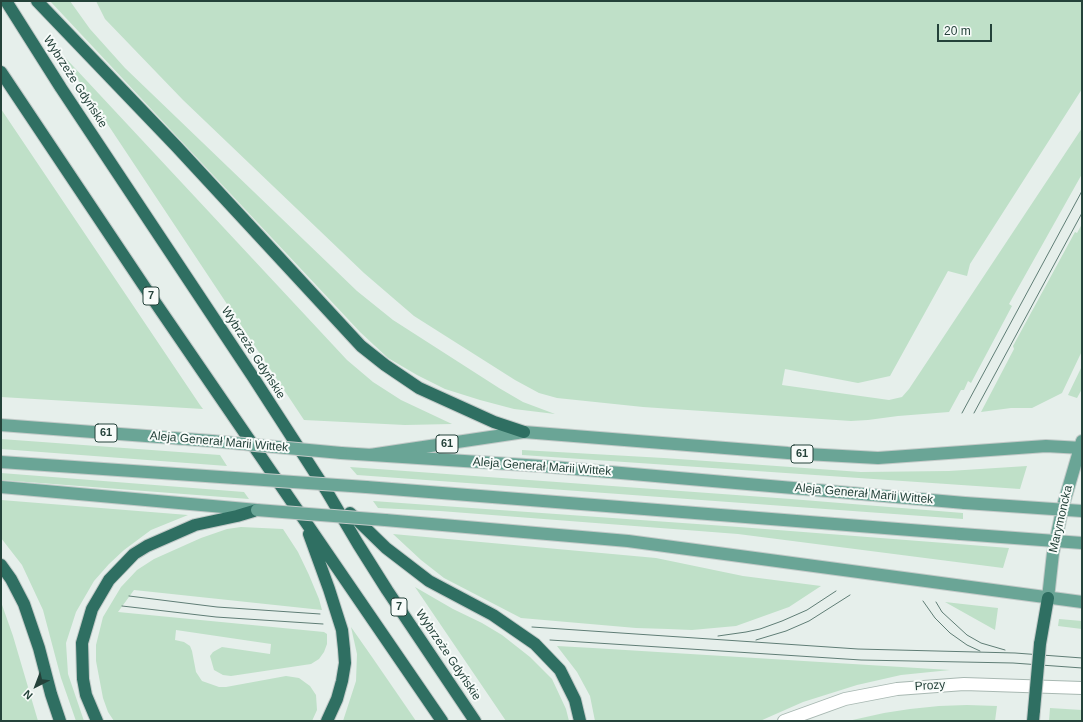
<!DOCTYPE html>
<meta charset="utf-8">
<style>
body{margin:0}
#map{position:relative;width:1083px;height:722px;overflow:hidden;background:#e6efeb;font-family:Helvetica,sans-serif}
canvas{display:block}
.frame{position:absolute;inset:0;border:2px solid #24423a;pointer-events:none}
.north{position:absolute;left:16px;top:666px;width:40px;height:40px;-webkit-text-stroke:3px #f7fbf9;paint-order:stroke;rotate:222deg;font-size:11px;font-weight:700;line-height:16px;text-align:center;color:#24423a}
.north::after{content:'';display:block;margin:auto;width:14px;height:18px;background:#24423a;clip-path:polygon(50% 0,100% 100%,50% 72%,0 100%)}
.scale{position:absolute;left:937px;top:24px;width:55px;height:18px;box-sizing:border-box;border:2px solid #24423a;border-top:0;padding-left:5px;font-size:12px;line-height:14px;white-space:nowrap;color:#24423a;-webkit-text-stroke:3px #f7fbf9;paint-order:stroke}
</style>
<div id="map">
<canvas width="1083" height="722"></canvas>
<div class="frame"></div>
<div class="north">N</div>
<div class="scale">20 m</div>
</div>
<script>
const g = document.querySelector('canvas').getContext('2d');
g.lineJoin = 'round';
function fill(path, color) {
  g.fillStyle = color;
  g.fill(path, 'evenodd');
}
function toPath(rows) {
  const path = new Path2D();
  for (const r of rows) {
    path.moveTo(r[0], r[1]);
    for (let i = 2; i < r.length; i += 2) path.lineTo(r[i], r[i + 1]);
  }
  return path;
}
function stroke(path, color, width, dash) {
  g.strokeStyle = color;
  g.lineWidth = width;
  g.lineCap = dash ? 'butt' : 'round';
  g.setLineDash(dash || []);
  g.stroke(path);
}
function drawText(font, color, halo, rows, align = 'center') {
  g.font = font + ' Helvetica,sans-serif';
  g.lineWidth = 4;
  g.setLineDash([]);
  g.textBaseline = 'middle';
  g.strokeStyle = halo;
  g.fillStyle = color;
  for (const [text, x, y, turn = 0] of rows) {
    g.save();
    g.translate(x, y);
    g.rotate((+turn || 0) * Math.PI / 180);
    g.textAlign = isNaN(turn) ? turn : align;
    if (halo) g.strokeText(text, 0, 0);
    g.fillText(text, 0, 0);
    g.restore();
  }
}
fill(toPath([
 [50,1,70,1,90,29,125,68,357,291,393,320,499,388,523,402,555,414,514,409,480,400,445,389,417,375,388,358,360,332],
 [96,1,1082,1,1082,89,970,264,967,276,948,271,890,376,858,383,785,369,782,385,889,400,902,397,909,389,1082,128,1082,174,1009,304,1012,306,971,383,968,381,964,390,961,390,949,412,898,416,868,420,851,421,643,407,557,398,539,393,515,380,414,316,364,273,183,100,105,19],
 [59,51,347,360,373,382,401,400,452,424,405,425,304,420],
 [1,109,200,405,203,409,1,397],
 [1082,224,1082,351,1062,393,1032,408,1011,408,981,412,1014,349,1013,346,1075,232,1077,233],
 [1082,366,1082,389,1077,398,1068,395],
 [1,439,220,455,227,466,1,449],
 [522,450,664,458,861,472,949,471,1027,466,1020,489,522,455],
 [350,467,791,499,963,513,963,519,357,475],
 [1,473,244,492,249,499,1,480],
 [1,500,188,515,151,530,124,550,109,564,94,581,76,612,66,643,68,674,84,721,76,721,61,678,43,610,22,565,1,538],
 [373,501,739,527,1009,548,1003,568,738,534,440,511,378,508],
 [241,527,283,529,298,552,309,575,319,599,322,610,134,590,118,612,324,632,327,634,327,644,324,652,319,659,311,664,231,676,223,675,214,670,210,656,213,652,222,647,270,654,271,644,176,630,175,640,184,642,190,646,192,651,196,672,202,681,219,687,226,687,286,676,299,678,310,686,316,695,317,710,312,721,114,721,108,712,103,698,96,661,96,645,103,617,121,587,137,570,154,559,201,538,227,529],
 [393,534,656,558,743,576,821,586,789,607,736,626,692,630,668,629,636,628,521,618,444,578,421,560],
 [415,587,453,609,482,623,502,635,530,657,552,679,566,709,569,721,506,721],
 [1,602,13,636,38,721,1,721],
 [945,602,998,608,995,630],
 [1059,619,1082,621,1082,629,1058,626],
 [351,627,372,657,416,721,343,721,356,681,357,654],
 [557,646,593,648,950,670,901,675,857,685,803,702,760,721,595,721,590,696,577,672],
 [967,705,997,706,995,721,848,721,884,713,910,709,939,706],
 [1050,708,1082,710,1082,721,1049,721]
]), '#bfe0c8');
const minor = toPath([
 [784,721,845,699,897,689,964,684,1082,688]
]);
const major = toPath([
 [1,425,212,441],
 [341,453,541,466,965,503],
 [370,455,524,432,788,453,878,458,1046,446,1082,448],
 [1,462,235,478],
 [1,487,257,510],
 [366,487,961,534],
 [385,520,628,541,1082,602],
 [1048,598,1053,553,1063,506,1082,441]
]);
const highway = toPath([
 [6,1,61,88,253,377,326,490,358,544,387,590,475,721],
 [37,1,176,146,361,346,385,365,419,388,494,422,524,432],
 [1,72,144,286,442,721],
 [350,513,386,548,429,581,493,615,535,644,560,670,575,700,580,721],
 [309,534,329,589,342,630,344,649,345,663,342,681,337,699,327,721],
 [1,565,11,579,24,604,39,648,51,694,60,721],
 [1040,644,1048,598],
 [97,721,86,695,83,679,82,643,92,609,109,580,134,554,147,546,195,525,237,516,257,510],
 [1033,721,1034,710]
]);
stroke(minor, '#a8b8b2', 14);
stroke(major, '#c2cac8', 14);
stroke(highway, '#c2cac8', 14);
stroke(minor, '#fff', 12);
stroke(major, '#6aa596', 12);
stroke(highway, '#2f6f62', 12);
stroke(toPath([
 [962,413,1082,191],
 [974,413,1082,213],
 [129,596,217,607,320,614],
 [923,601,935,618,950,633,967,645,980,651],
 [936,602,942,612,967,635,981,643,1005,650],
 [122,606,216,617,323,624],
 [532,627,858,649,1015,653,1082,658],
 [718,636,746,632,760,629,782,621,807,610,836,591],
 [550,640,861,660,1013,663,1082,668],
 [756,640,786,631,809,621,850,595]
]), '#5f7d75', 1);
const majorBridge = toPath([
 [212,441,341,453],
 [235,478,366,487],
 [965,503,1082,511],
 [257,510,385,520],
 [961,534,1082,543]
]);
const highwayBridge = toPath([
 [1034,710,1040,644]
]);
stroke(majorBridge, '#c2cac8', 14, []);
stroke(highwayBridge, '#c2cac8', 14, []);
stroke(majorBridge, '#6aa596', 12);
stroke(highwayBridge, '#2f6f62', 12);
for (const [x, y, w] of [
 [151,296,16],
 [106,433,22],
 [447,444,22],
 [802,454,22],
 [399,607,16]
]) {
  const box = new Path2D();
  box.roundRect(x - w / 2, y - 9, w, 18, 3);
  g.fillStyle = '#f7fbf9';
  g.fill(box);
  stroke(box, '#24423a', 1);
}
drawText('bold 11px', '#24423a', null, [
 ["7",151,296],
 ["61",106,433],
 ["61",447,444],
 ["61",802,454],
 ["7",399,607]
]);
drawText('12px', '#24423a', '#f7fbf9', [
 ["Wybrzeże Gdyńskie",75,82,57],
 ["Wybrzeże Gdyńskie",253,353,57],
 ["Aleja Generał Marii Wittek",219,442,5],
 ["Aleja Generał Marii Wittek",542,467,4],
 ["Aleja Generał Marii Wittek",864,494,5],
 ["Marymoncka",1061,519,-77],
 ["Wybrzeże Gdyńskie",448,655,56],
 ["Prozy",930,686,-4]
]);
</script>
